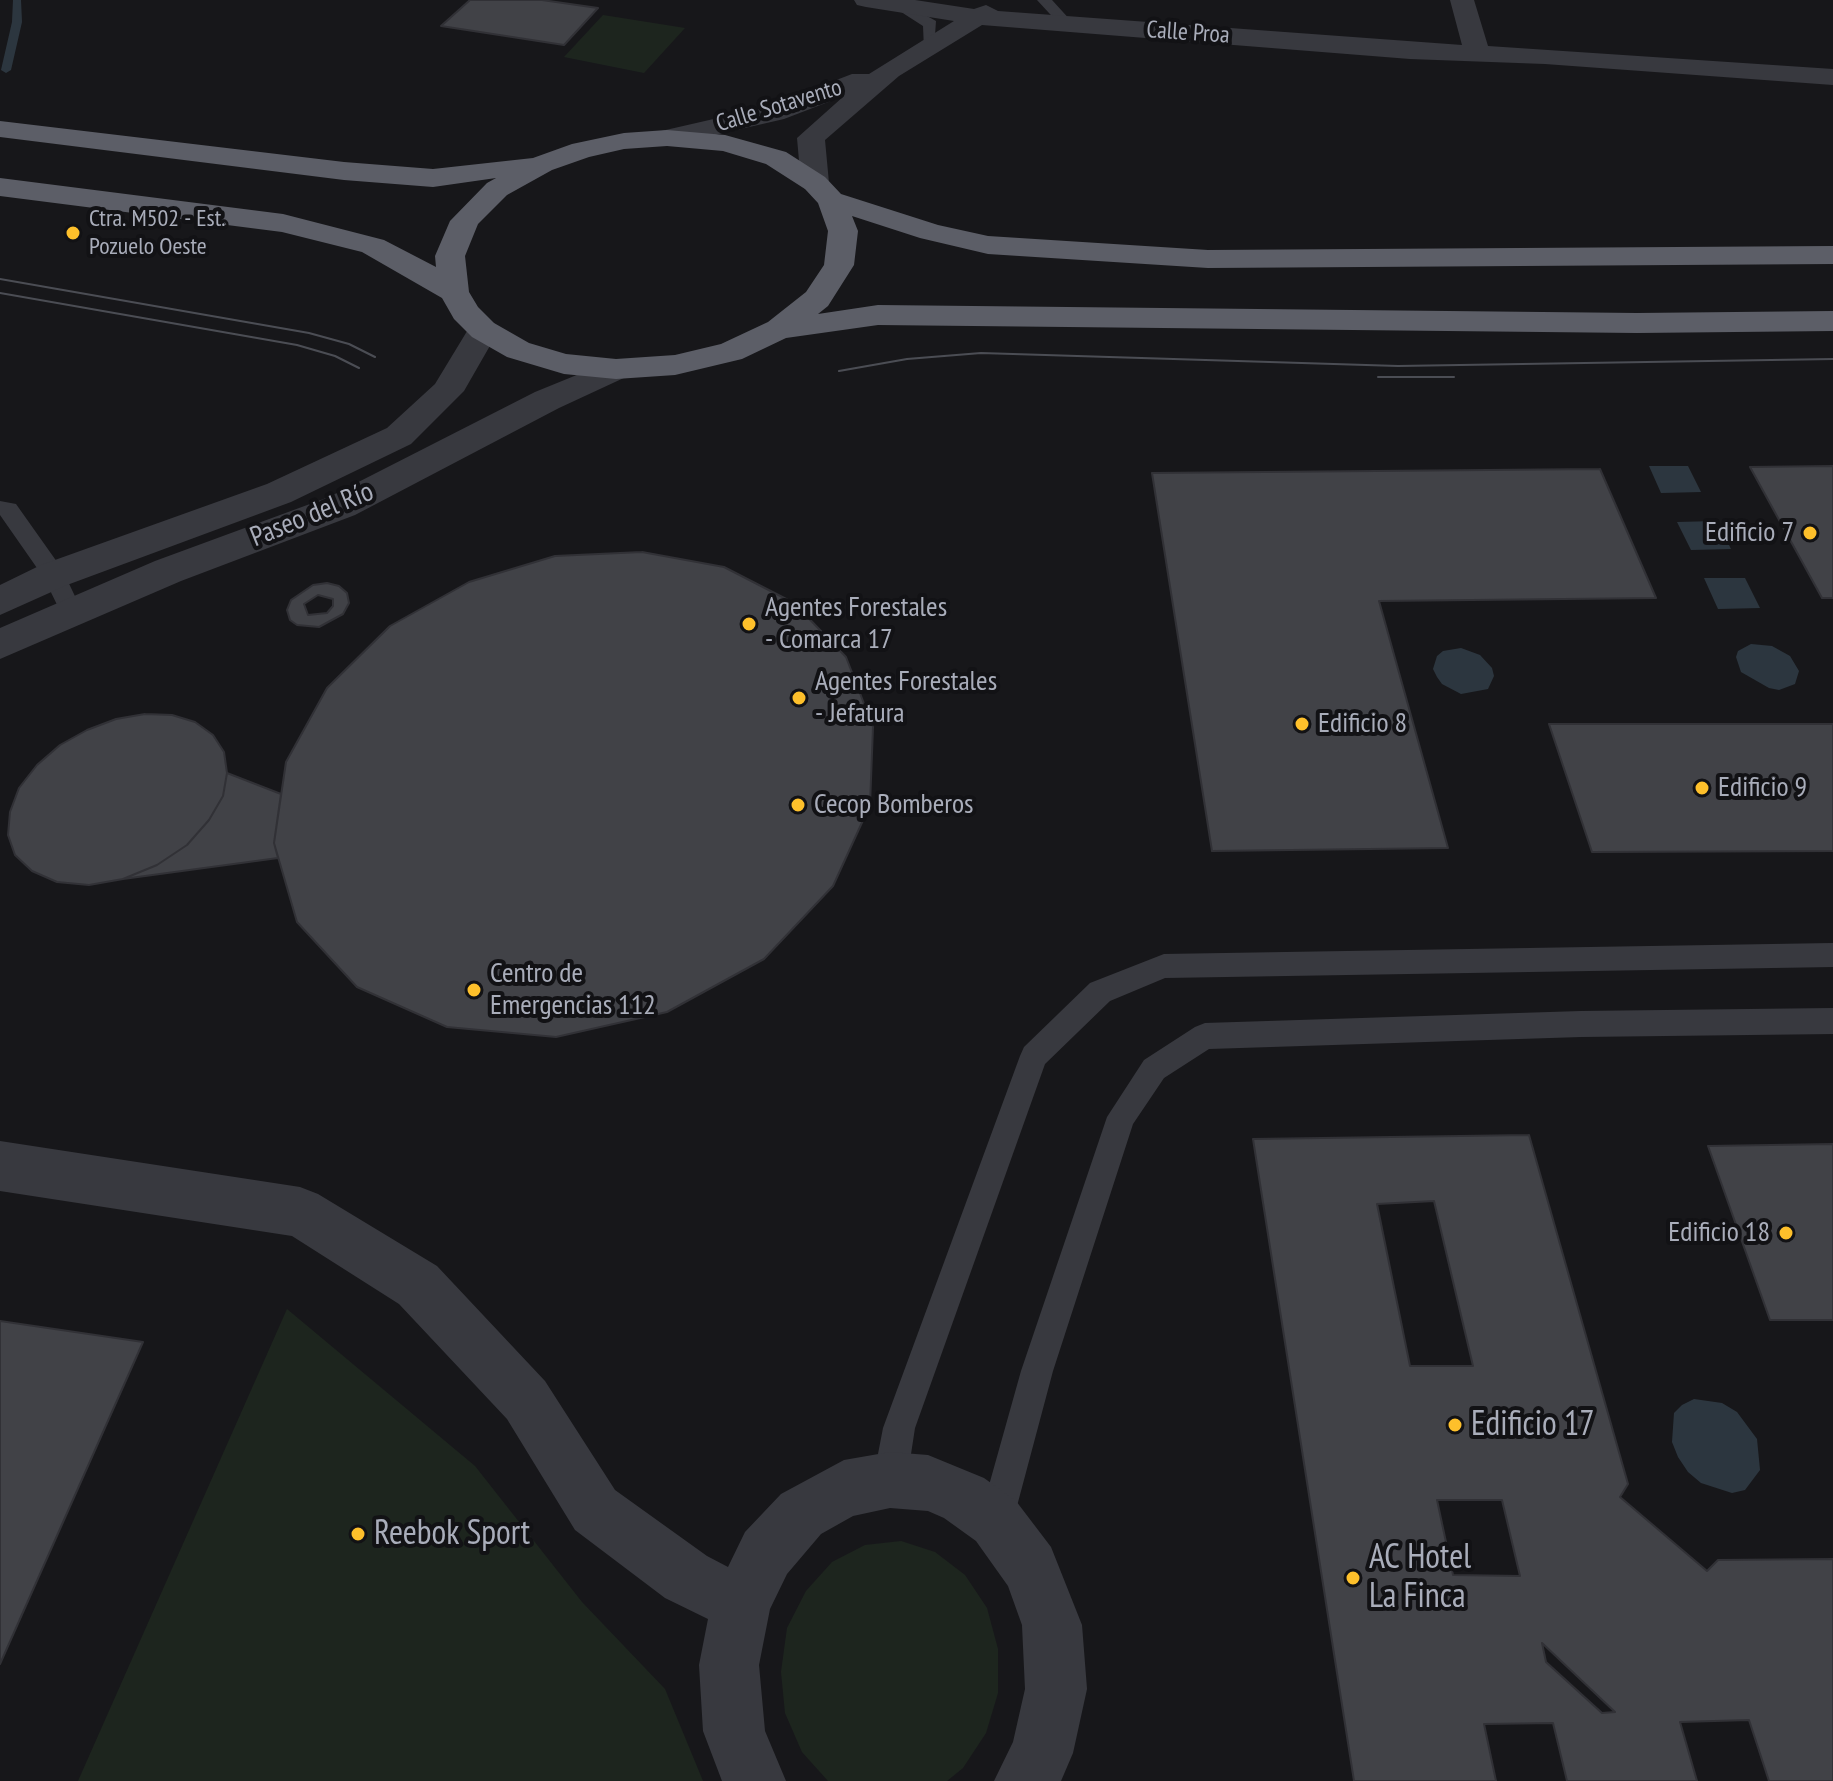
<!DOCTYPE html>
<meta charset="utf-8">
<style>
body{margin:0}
canvas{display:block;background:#17171a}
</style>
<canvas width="1833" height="1781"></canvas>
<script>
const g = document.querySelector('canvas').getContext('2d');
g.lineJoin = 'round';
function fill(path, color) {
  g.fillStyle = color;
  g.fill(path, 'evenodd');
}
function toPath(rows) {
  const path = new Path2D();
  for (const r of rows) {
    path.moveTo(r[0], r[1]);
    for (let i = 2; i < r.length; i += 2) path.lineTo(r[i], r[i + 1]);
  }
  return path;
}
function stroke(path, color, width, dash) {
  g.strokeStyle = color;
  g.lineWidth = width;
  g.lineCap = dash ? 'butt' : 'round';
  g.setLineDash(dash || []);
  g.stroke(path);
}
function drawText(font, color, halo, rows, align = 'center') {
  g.font = font + ' "PT Sans Narrow",sans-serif';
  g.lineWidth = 8;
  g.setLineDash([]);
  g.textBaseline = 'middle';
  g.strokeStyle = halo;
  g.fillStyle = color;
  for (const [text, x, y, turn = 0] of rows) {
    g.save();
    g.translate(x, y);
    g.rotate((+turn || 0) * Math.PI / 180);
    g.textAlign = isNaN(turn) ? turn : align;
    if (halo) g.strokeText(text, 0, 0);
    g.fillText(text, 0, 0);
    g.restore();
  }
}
fill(toPath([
 [603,15,685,28,644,73,564,57],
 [287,1309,475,1466,582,1602,665,1689,703,1781,78,1781],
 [901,1541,935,1552,965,1575,987,1608,998,1649,998,1693,986,1733,963,1768,947,1781,828,1781,802,1752,785,1713,781,1672,787,1628,806,1591,832,1562,865,1545]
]), '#1d251e');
fill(toPath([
 [1649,466,1688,466,1701,492,1661,493],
 [1717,521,1731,549,1691,550,1677,522],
 [1704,578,1745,578,1760,608,1718,609],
 [1751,644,1772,646,1790,656,1799,671,1795,684,1779,690,1769,688,1741,672,1736,657,1738,651],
 [1461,648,1480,655,1492,668,1494,676,1488,689,1461,694,1442,684,1437,677,1433,669,1437,656,1443,651],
 [1694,1399,1722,1403,1737,1412,1757,1439,1760,1470,1745,1490,1732,1493,1701,1483,1688,1472,1678,1457,1672,1442,1674,1413,1682,1405]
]), '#2c363f');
fill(toPath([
 [13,0,21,0,22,22,11,70,6,73,1,70,12,22,13,0]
]), '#2c363f');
const building = toPath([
 [470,0,542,0,598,8,564,45,441,26,470,0],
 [1833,466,1833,598,1822,598,1750,467,1833,466],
 [1600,469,1656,598,1379,601,1448,848,1212,851,1152,473,1600,469],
 [642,552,724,567,794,603,846,657,873,727,870,805,833,886,764,959,667,1012,556,1037,447,1027,357,987,297,922,274,843,286,762,327,688,390,626,469,582,555,556,642,552],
 [327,583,339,586,347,593,349,603,343,614,319,627,297,625,290,620,287,610,291,600,313,585,327,583],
 [318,595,333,599,333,606,327,613,308,615,304,604,318,595],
 [145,714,172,715,195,722,213,735,224,752,227,773,223,796,209,820,187,845,157,865,123,879,89,885,57,882,32,871,15,855,8,835,10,812,19,788,37,765,60,745,87,730,116,719,145,714],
 [1549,724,1833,724,1833,851,1592,852,1549,724],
 [227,773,281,794,274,843,278,858,123,879,157,865,187,845,209,820,223,796,227,773],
 [1529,1135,1628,1484,1620,1497,1707,1571,1718,1560,1833,1559,1833,1781,1769,1781,1749,1720,1680,1722,1697,1781,1567,1781,1553,1723,1484,1724,1496,1781,1354,1781,1253,1139,1529,1135],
 [1434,1201,1473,1366,1410,1366,1377,1204,1434,1201],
 [1437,1500,1502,1500,1520,1576,1453,1575,1437,1500],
 [1542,1643,1615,1712,1602,1713,1546,1662,1542,1643],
 [1833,1144,1833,1320,1770,1320,1708,1146,1833,1144],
 [0,1321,143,1342,0,1664,0,1321]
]);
fill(building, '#414247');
stroke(building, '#313136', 2);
fill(toPath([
 [1037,0,1052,0,1073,23,1071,26,1061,26,1037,0],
 [900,1,936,21,934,49,924,49,923,26,895,8,895,2,900,1],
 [0,501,16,504,62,569,83,613,80,619,72,621,64,619,44,578,0,515,0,501],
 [1833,943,1833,967,1165,978,1110,1001,1045,1064,915,1428,907,1480,902,1492,890,1497,878,1492,873,1480,883,1428,1020,1056,1024,1047,1090,983,1164,954,1833,943],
 [1833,1008,1833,1034,1581,1037,1209,1049,1164,1078,1133,1124,1053,1371,1013,1521,1008,1533,996,1538,984,1533,979,1521,1021,1371,1107,1117,1144,1060,1195,1027,1205,1023,1581,1011,1833,1008]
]), '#38393f');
fill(toPath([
 [854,0,915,0,974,9,986,5,998,11,1462,45,1450,0,1474,0,1488,46,1833,69,1833,85,1545,64,1410,59,982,25,899,76,825,140,829,183,825,189,815,192,805,189,801,183,797,138,844,96,784,119,667,146,657,144,653,138,657,132,766,107,852,74,869,74,954,21,866,7,857,5,854,0],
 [483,320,494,323,499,330,464,391,411,444,291,502,67,585,0,615,0,585,41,565,267,484,387,428,435,384,472,323,483,320],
 [616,359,628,362,632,369,628,376,559,408,355,515,181,581,0,659,0,628,155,561,329,497,535,392,616,359],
 [0,1141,300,1187,318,1194,437,1266,545,1381,615,1490,707,1556,728,1567,745,1532,781,1494,844,1460,890,1452,928,1455,984,1478,1016,1501,1051,1547,1082,1625,1087,1689,1073,1753,1061,1781,994,1781,1013,1742,1025,1689,1022,1625,1008,1586,976,1541,944,1518,928,1511,890,1508,853,1516,821,1534,787,1574,770,1609,759,1665,765,1731,786,1781,722,1781,703,1731,699,1665,708,1619,665,1598,575,1530,507,1419,399,1304,292,1236,0,1191,0,1141]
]), '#38393f');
fill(toPath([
 [0,121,344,162,433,169,533,158,572,144,624,133,667,130,725,135,786,152,825,177,841,194,938,225,988,236,1208,250,1833,246,1833,264,1208,268,988,254,920,238,852,216,858,231,854,265,828,306,818,314,878,305,1637,313,1833,311,1833,331,1637,333,878,325,786,338,742,359,675,375,616,379,564,374,507,357,472,337,454,319,442,298,362,252,282,232,0,196,0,178,283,214,384,240,436,267,435,256,450,221,487,183,496,178,433,187,344,180,0,137,0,121],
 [667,146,723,151,766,164,805,189,818,203,828,231,824,265,806,292,768,322,721,344,675,355,616,359,566,354,529,343,494,323,478,307,469,292,465,256,478,224,507,195,552,170,589,157,624,149,667,146]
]), '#5c5e67');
stroke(toPath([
 [0,279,309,333,349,344,375,357],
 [0,293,297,345,335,356,359,368],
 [839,371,907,359,981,353,1398,366,1833,359],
 [1378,377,1454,377]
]), '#4b4d54', 2);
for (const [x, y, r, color] of [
 [73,233,8,"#fec02b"],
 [1810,533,8,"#fec02b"],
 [749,624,8,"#fec02b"],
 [799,698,8,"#fec02b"],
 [1302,724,8,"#fec02b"],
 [1702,788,8,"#fec02b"],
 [798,805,8,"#fec02b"],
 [474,990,8,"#fec02b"],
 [1786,1233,8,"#fec02b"],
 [1455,1425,8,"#fec02b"],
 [358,1534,8,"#fec02b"],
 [1353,1578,8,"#fec02b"]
]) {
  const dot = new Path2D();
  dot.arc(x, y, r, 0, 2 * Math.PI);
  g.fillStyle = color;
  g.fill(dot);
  stroke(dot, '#121215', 3);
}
drawText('24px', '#a9adba', '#121215', [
 ["Calle Proa",1188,33,4],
 ["Calle Sotavento",779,106,-17]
]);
drawText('24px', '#a9adba', '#121215', [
 ["Ctra. M502 - Est.",89,219],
 ["Pozuelo Oeste",89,247]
], 'left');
drawText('28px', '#a9adba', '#121215', [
 ["Paseo del Río",312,515,-22]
]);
drawText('28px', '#a9adba', '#121215', [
 ["Edificio 7",1794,533,"right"],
 ["Agentes Forestales",765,608],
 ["- Comarca 17",765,640],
 ["Agentes Forestales",815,682],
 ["- Jefatura",815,714],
 ["Edificio 8",1318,724],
 ["Edificio 9",1718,788],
 ["Cecop Bomberos",814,805],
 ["Centro de",490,974],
 ["Emergencias 112",490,1006],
 ["Edificio 18",1770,1233,"right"]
], 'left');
drawText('34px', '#a9adba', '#121215', [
 ["Edificio 17",1471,1425],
 ["Reebok Sport",374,1534],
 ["AC Hotel",1369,1558],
 ["La Finca",1369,1597]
], 'left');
</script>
